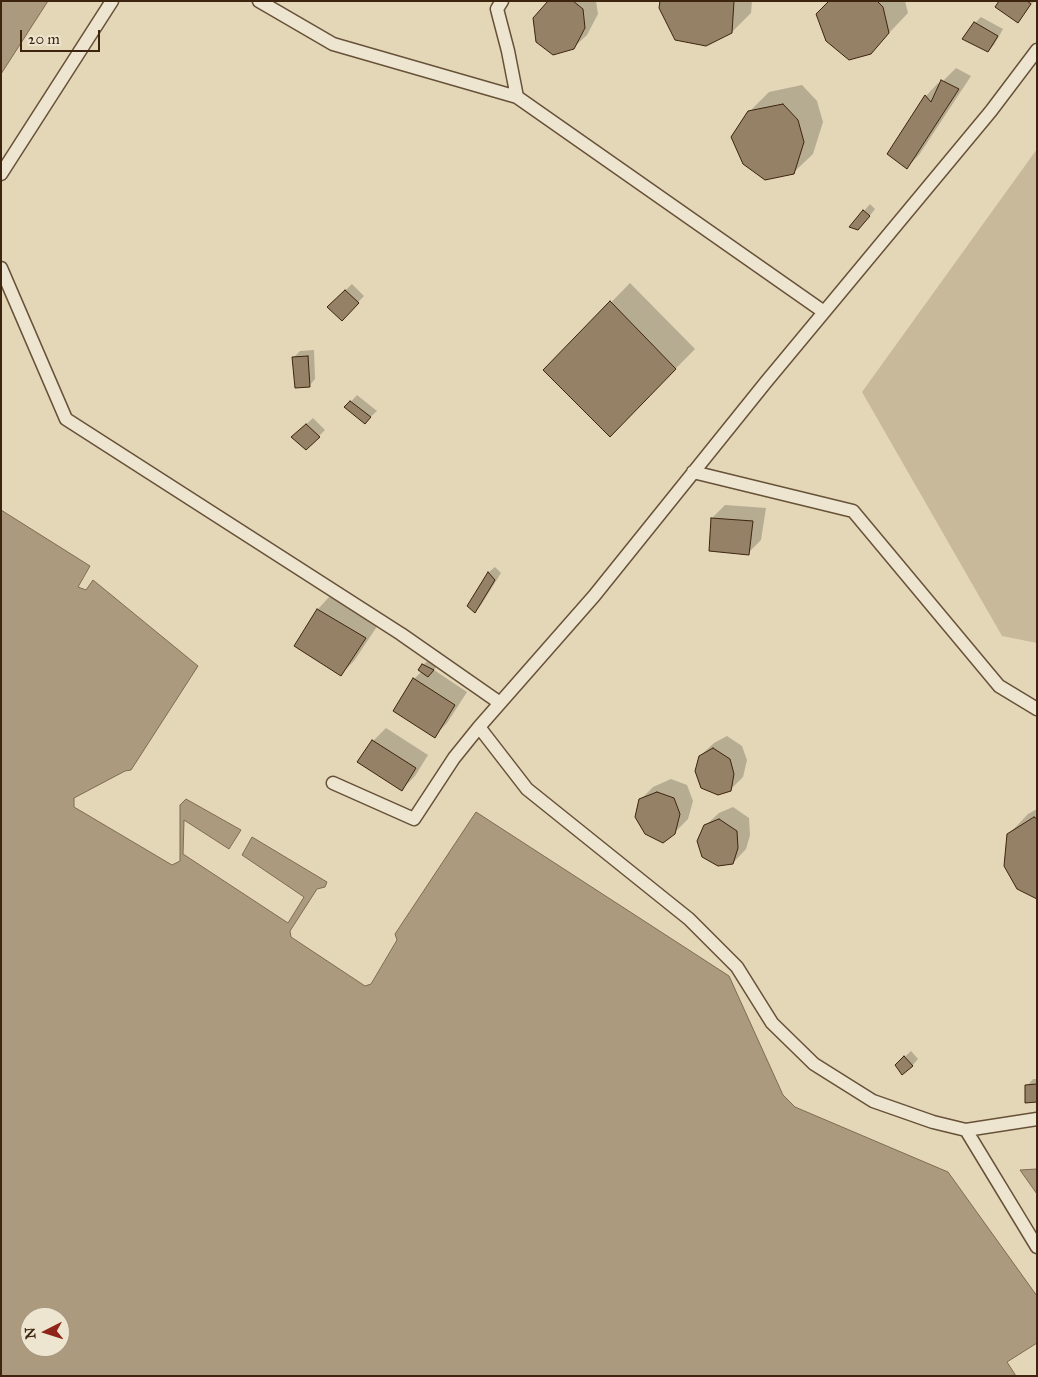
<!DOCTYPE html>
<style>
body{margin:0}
#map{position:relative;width:1038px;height:1377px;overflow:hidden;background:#e4d7b7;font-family:"IM FELL Great Primer",serif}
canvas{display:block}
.frame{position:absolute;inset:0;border:2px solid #3d240e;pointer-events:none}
.north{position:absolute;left:20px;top:1307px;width:50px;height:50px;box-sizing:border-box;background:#ede5d0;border:1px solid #a79882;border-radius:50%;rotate:265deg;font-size:14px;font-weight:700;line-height:20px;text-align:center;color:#3d240e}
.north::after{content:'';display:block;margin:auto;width:18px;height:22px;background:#8f2418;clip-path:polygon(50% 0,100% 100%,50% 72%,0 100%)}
.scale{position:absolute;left:20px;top:30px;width:80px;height:22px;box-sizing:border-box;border:2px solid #3d240e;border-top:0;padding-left:6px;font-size:15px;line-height:18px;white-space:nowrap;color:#3d240e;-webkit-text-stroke:4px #ede5d0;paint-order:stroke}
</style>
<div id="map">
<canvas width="1038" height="1377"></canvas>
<div class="frame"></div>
<div class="north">N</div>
<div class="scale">20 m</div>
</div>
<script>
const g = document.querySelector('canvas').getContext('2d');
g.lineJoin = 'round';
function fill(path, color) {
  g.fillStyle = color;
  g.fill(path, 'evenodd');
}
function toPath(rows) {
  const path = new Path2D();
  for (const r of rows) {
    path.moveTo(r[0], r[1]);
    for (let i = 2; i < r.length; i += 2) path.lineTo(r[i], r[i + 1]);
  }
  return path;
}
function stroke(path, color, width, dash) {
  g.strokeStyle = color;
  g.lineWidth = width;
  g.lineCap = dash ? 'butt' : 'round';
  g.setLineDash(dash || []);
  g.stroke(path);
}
fill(toPath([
 [1037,149,1037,643,1002,636,862,392]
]), '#c8b99a');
const water = toPath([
 [1,1,48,1,1,74,1,1],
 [1,510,90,566,78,587,86,590,93,580,198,666,131,770,125,771,74,798,74,807,172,865,180,861,180,805,186,799,241,830,229,849,184,820,183,854,288,923,304,897,242,855,252,837,327,882,325,887,317,889,290,931,291,937,365,986,371,984,397,940,395,934,476,812,729,976,783,1095,795,1107,948,1172,1037,1296,1037,1343,1007,1362,1016,1376,1,1376,1,510],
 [30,1317,60,1317,60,1347,30,1347,30,1317],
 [1037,1169,1037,1194,1020,1170,1037,1169]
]);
fill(water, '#ab9a7e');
stroke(water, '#7f6b51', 1);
fill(toPath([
 [549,1,596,1,598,14,587,35,573,48],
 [662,1,752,1,751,13,732,32],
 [831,1,905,1,908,13,870,53],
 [1000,1,1034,1,1018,21],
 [981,17,1003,29,994,45,988,51,975,23],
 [956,68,971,76,919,155,906,168,926,96,938,83,941,85,943,81],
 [802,85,817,101,823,122,813,154,793,173,749,112,769,92],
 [870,204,875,209,865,222,851,226],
 [630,283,695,349,629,416,545,370],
 [352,284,364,296,348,313,328,307],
 [314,350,315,379,309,386,294,357,300,351],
 [357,395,377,411,365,422,346,407],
 [313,418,325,430,306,449,299,431],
 [725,505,766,508,761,540,748,553,712,518],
 [495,567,501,573,481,605,475,612,469,606,489,572],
 [330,596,378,625,354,661,341,674,318,609],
 [430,659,439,664,434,670,467,692,447,723,434,736,414,679,422,671,423,665],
 [386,728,428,755,415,776,402,789,373,741],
 [727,736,742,746,747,760,743,777,730,790,700,756,714,743],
 [671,779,687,785,693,801,688,819,674,833,640,800,653,787],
 [733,807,749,818,750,835,746,849,733,863,705,826,719,813],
 [1037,809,1037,898,1009,834,1028,814],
 [911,1051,918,1059,912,1066,896,1065],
 [1033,1079,1037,1079,1037,1101,1027,1086]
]), '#0003');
const building = toPath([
 [548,1,573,1,583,9,585,28,574,49,553,55,536,42,533,18,548,1],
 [660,1,734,1,732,33,706,46,675,40,659,8,660,1],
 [829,1,877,1,883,7,889,33,871,54,849,60,826,41,816,14,829,1],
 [999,1,1027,1,1031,4,1018,23,995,7,999,1],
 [974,22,998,36,988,52,962,39,974,22],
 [941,80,959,89,907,169,887,154,925,95,931,102,941,80],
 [783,104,798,120,804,142,794,174,765,180,743,164,731,137,748,111,783,104],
 [863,210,870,216,858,230,849,227,863,210],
 [345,290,359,303,342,321,327,307,345,290],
 [610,301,676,369,610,437,543,370,610,301],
 [308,356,310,387,295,388,292,357,308,356],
 [350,401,371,417,365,424,344,407,350,401],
 [306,424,320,437,306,450,291,437,306,424],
 [711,518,753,521,749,555,709,551,711,518],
 [488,572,495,580,475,613,467,606,488,572],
 [317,609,366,638,341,676,294,646,317,609],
 [422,664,434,670,428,677,418,670,422,664],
 [413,678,455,705,435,738,393,711,413,678],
 [372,740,416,768,402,791,357,762,372,740],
 [713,748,730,759,734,774,731,791,718,795,701,788,695,771,699,756,713,748],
 [657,792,674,798,680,814,675,834,663,843,645,834,635,817,639,799,657,792],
 [1034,817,1037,819,1037,899,1017,889,1004,866,1007,834,1034,817],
 [719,819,737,831,738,848,733,864,718,866,702,857,697,841,704,825,719,819],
 [904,1056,913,1066,902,1075,895,1065,904,1056],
 [1037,1084,1037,1102,1025,1103,1025,1085,1037,1084]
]);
fill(building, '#948166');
stroke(building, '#3d240e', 1);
const lane = toPath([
 [259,1,333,44,517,97,824,312],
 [502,1,497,9,508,51,517,97],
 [1037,50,991,111,766,382,594,596,479,727,527,789,689,919,737,967,772,1023,814,1064,873,1101,933,1122,966,1130,1037,1119],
 [1,174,112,1],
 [1,268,66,419,401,634,500,703],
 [693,472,853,511,999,686,1037,709],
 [333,783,414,819,454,758,479,727],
 [966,1130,1037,1247]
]);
stroke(lane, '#675138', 15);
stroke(lane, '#ede5d0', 12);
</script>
